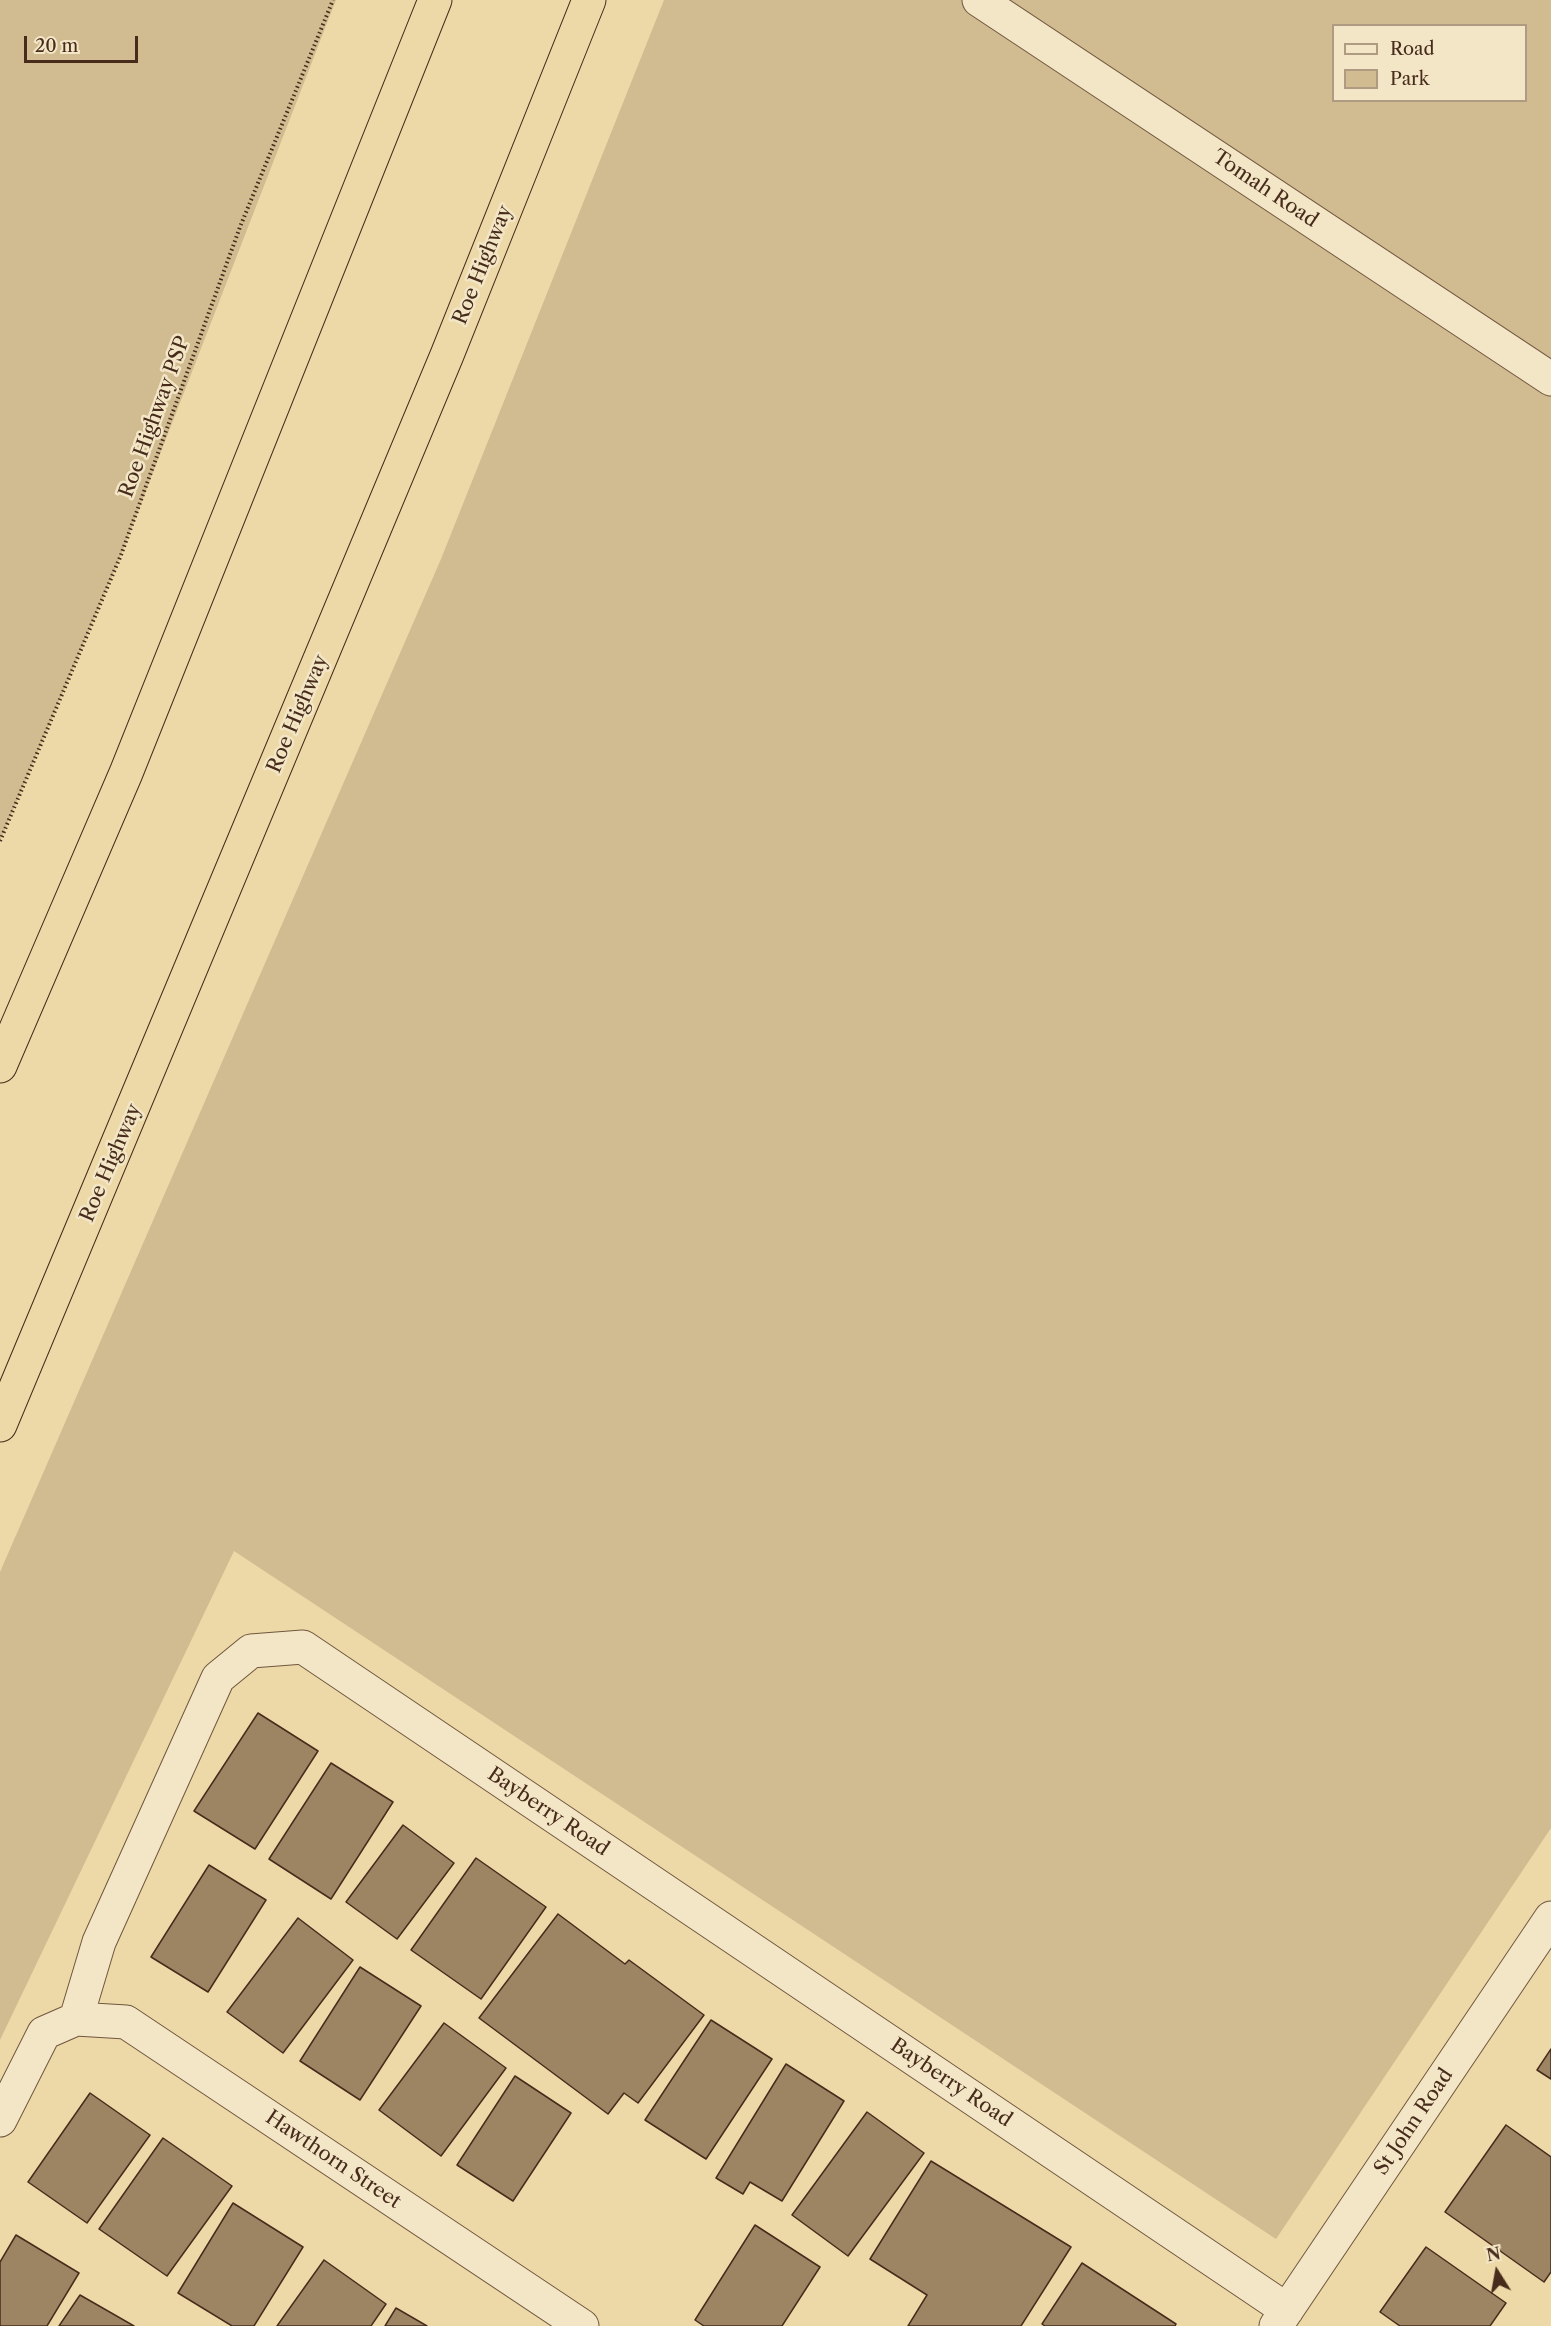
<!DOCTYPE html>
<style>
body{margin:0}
#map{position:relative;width:1551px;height:2326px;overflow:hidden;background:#edd9a8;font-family:"Libre Caslon Text",serif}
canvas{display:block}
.legend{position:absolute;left:1332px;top:24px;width:195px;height:78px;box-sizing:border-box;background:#f3e6c6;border:2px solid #ae9b82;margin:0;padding:8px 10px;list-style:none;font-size:18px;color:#472b1b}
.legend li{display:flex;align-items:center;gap:12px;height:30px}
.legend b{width:30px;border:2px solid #ae9b82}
.north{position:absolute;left:1467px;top:2242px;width:60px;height:60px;-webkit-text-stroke:4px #f3e6c6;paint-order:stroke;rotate:349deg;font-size:16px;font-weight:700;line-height:24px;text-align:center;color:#472b1b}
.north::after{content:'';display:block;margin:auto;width:21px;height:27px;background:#472b1b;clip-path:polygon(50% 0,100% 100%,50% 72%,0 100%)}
.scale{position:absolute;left:24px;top:36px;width:114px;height:27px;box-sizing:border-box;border:3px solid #472b1b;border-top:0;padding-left:8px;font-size:18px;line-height:21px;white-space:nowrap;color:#472b1b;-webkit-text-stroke:4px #f3e6c6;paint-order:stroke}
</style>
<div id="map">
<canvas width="1551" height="2326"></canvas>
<ul class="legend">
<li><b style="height:8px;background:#f3e6c6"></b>Road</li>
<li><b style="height:16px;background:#d1bb90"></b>Park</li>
</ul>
<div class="north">N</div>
<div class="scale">20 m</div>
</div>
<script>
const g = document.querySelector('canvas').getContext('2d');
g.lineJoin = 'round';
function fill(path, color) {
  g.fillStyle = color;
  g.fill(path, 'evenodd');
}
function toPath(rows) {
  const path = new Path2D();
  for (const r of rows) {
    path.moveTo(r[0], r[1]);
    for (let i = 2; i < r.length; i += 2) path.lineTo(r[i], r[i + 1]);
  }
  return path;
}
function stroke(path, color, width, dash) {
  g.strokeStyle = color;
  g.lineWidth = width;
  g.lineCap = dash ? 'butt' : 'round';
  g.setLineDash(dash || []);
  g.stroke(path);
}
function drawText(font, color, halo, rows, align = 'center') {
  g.font = font + ' "Libre Caslon Text",serif';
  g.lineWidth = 5;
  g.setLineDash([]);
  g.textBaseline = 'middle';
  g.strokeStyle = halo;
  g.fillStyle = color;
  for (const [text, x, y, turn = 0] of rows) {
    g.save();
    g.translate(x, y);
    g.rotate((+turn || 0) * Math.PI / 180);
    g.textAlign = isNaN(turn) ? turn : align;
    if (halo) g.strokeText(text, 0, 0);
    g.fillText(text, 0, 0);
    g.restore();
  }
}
fill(toPath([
 [0,0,336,0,121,555,0,841],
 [664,0,1551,0,1551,1828,1276,2239,234,1551,0,2040,0,1572,441,559],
 [1334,26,1526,26,1526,100,1334,100]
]), '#d1bb90');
const building = toPath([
 [258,1713,318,1751,255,1849,194,1811,258,1713],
 [331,1763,393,1802,331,1899,269,1859,331,1763],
 [403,1825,454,1863,397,1939,346,1902,403,1825],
 [476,1858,546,1907,481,1999,411,1950,476,1858],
 [209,1865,266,1900,208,1992,151,1957,209,1865],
 [558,1914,625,1964,629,1960,704,2015,638,2103,624,2093,608,2114,479,2018,558,1914],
 [298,1918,353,1960,283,2053,227,2012,298,1918],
 [360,1967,421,2006,360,2100,300,2061,360,1967],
 [711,2020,772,2059,706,2159,645,2120,711,2020],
 [444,2023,506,2068,441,2156,379,2110,444,2023],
 [1551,2049,1551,2079,1537,2070,1551,2049],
 [786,2064,844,2101,782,2201,750,2182,743,2194,716,2178,786,2064],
 [515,2076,571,2113,513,2201,457,2165,515,2076],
 [90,2093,150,2135,87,2223,28,2182,90,2093],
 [867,2112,924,2153,848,2256,792,2215,867,2112],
 [1506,2125,1551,2157,1551,2272,1544,2282,1445,2212,1506,2125],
 [163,2138,232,2186,167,2276,99,2229,163,2138],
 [931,2161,1071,2247,1021,2326,908,2326,927,2295,870,2259,931,2161],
 [233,2203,303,2247,254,2326,232,2326,178,2293,233,2203],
 [755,2225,820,2267,782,2326,704,2326,695,2320,755,2225],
 [16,2235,79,2273,47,2326,0,2326,0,2262,16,2235],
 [1426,2247,1506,2303,1490,2326,1400,2326,1380,2312,1426,2247],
 [324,2260,386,2304,371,2326,277,2326,324,2260],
 [1082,2263,1176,2324,1175,2326,1045,2326,1042,2324,1082,2263],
 [80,2295,134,2326,59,2326,80,2295],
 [396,2308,427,2326,385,2326,396,2308]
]);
fill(building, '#9d8564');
stroke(building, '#472b1b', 1.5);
const minor = toPath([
 [979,0,1551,379],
 [76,2019,99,1942,218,1678,251,1651,303,1647,1287,2310],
 [0,2120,44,2033,76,2019,126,2022,582,2326],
 [1276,2326,1551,1918]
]);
const motorway = toPath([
 [0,1066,126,773,435,0],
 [0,1425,447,355,589,0]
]);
stroke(minor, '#70563e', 35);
stroke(motorway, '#472b1b', 35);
stroke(toPath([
 [0,841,121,555,240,227,333,0]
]), '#472b1b', 4, [1.5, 3]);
stroke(minor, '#f3e6c6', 33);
stroke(motorway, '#edd9a8', 33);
drawText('20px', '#472b1b', '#f3e6c6', [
 ["Tomah Road",1265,189,34],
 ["Roe Highway",483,265,-68],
 ["Roe Highway PSP",155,417,-70],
 ["Roe Highway",298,714,-67],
 ["Roe Highway",111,1163,-67],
 ["Bayberry Road",548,1812,34],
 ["Bayberry Road",951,2083,34],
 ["St John Road",1414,2122,-56],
 ["Hawthorn Street",333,2160,34]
]);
</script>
